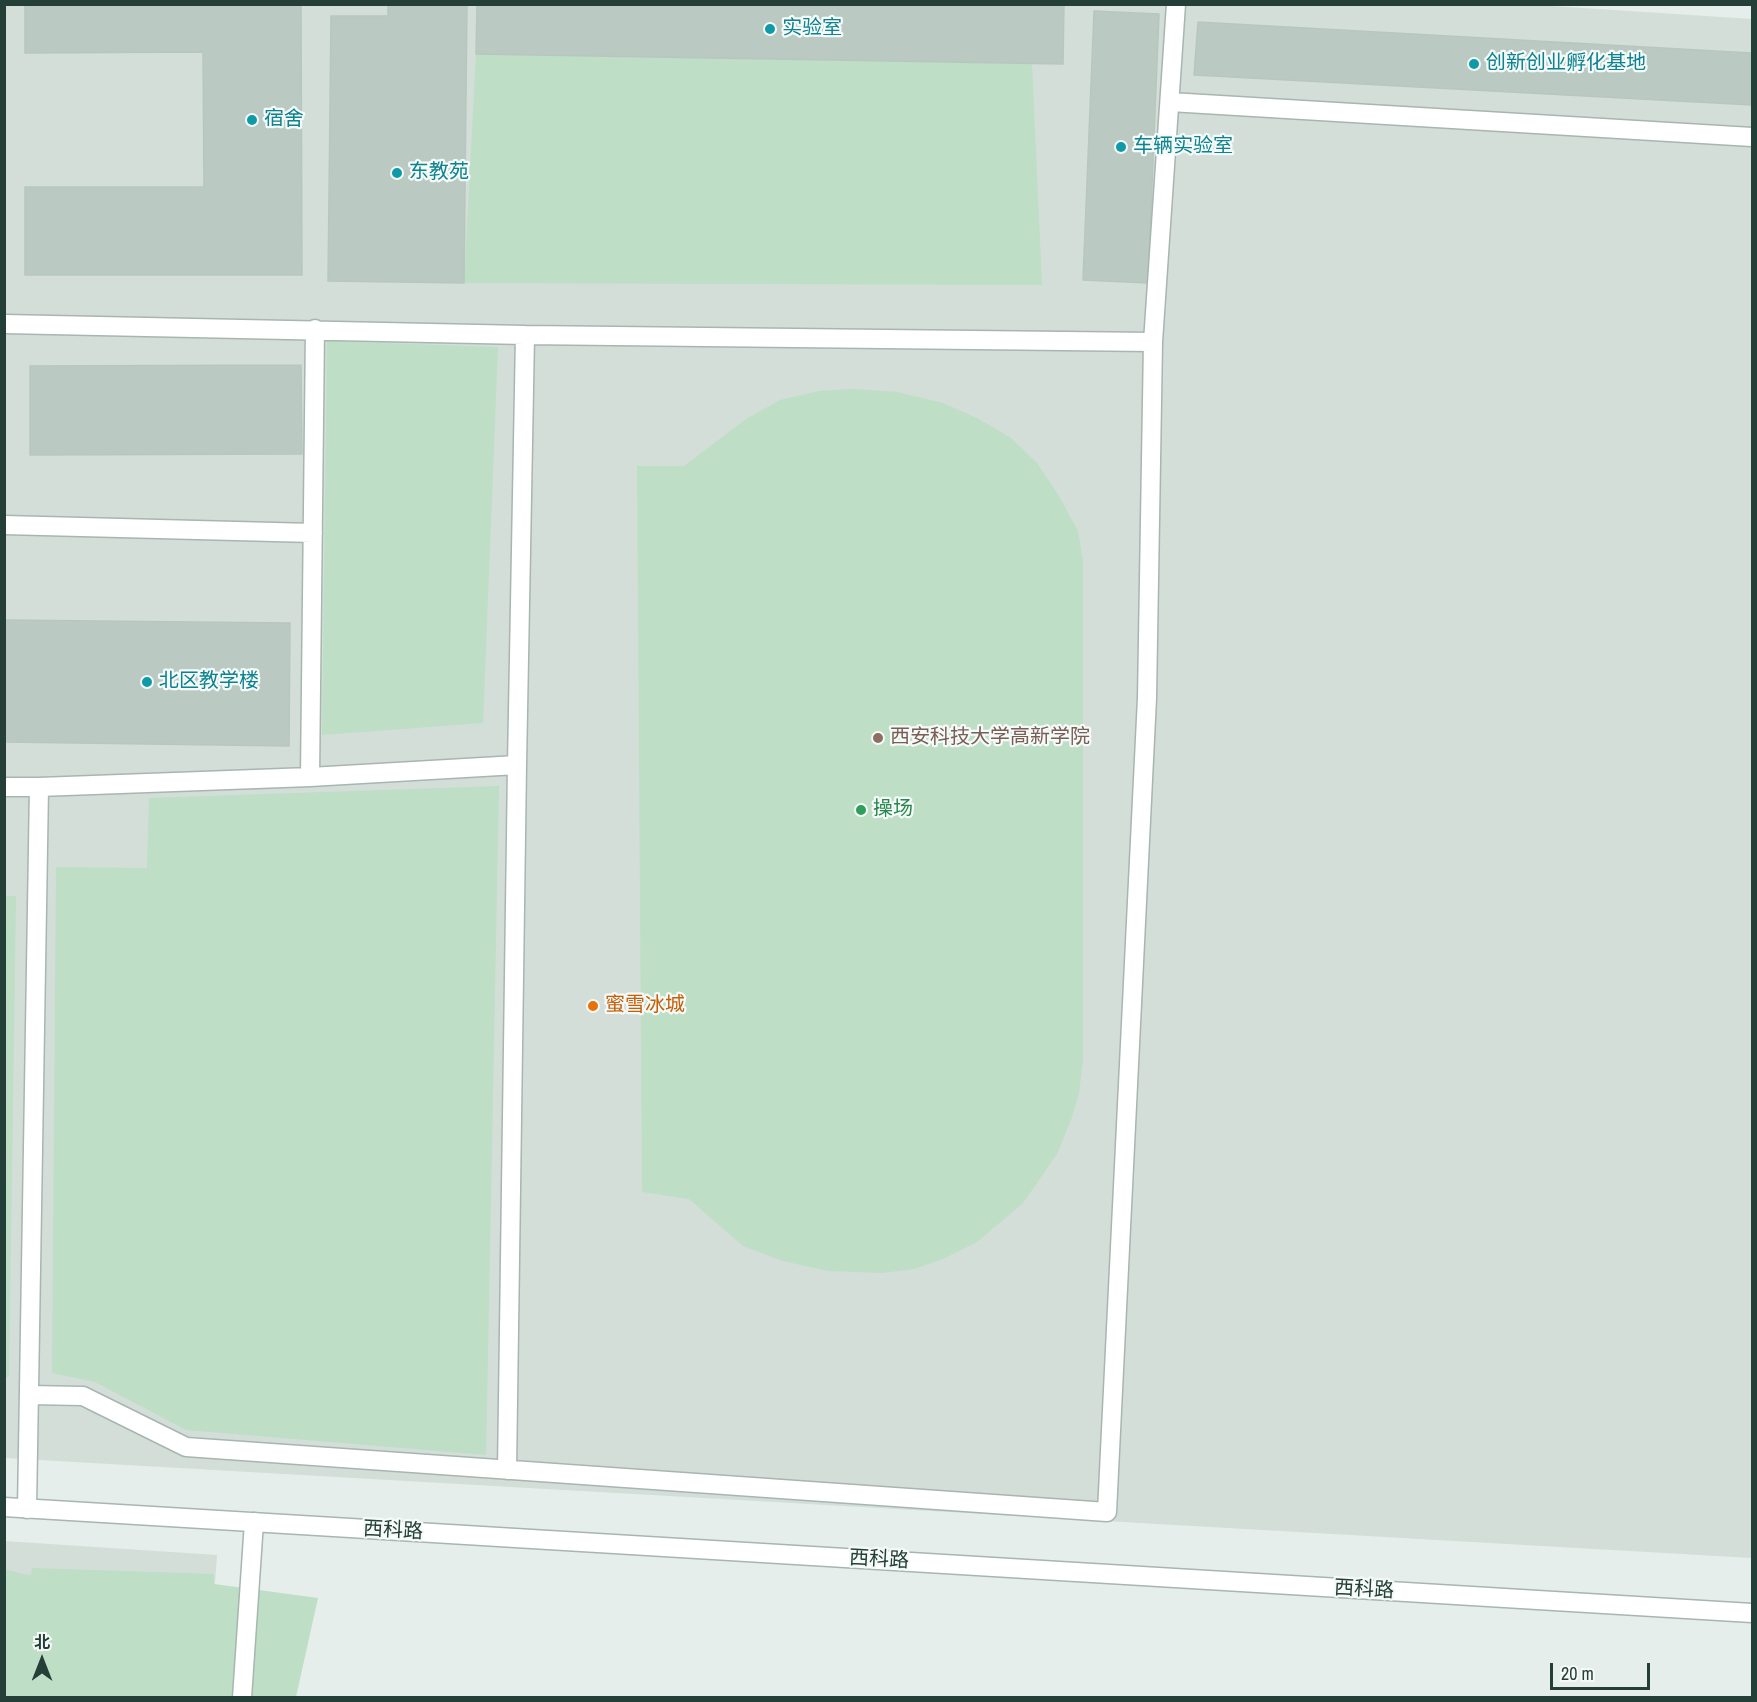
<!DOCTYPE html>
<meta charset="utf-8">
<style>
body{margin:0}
#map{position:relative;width:1757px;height:1702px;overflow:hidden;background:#e5eeea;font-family:"Archivo Narrow","Noto Sans SC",sans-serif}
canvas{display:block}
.frame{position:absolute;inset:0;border:6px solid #243f37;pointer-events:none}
.north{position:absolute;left:12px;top:1630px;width:60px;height:60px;-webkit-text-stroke:4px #f5faf8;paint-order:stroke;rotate:0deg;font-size:16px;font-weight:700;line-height:24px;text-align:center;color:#243f37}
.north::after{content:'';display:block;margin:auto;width:21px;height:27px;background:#243f37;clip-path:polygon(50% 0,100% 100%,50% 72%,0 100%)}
.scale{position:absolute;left:1550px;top:1663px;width:100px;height:27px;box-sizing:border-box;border:3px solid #243f37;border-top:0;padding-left:8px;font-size:18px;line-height:21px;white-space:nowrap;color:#243f37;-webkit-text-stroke:4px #f5faf8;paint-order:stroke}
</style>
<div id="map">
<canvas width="1757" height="1702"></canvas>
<div class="frame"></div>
<div class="north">北</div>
<div class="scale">20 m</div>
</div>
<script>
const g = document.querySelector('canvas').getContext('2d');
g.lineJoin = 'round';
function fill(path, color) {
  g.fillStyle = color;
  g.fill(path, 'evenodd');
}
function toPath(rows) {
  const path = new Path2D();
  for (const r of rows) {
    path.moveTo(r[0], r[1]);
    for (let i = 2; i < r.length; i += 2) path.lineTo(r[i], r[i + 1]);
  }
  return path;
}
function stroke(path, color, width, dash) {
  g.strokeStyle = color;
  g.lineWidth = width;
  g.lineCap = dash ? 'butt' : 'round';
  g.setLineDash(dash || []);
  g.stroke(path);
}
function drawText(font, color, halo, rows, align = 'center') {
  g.font = font + ' "Archivo Narrow","Noto Sans SC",sans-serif';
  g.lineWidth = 4.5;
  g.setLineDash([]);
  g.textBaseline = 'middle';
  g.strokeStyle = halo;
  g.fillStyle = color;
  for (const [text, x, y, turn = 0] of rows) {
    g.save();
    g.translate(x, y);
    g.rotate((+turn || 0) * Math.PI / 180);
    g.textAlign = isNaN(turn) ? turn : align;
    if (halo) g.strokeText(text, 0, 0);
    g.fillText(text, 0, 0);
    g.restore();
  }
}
fill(toPath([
 [1521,4,1752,19,1752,1558,5,1458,4,5],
 [4,1541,217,1555,207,1697,5,1697]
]), '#d3ded8');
fill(toPath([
 [476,54,1032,64,1042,285,464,283],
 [327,341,498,347,483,723,322,735],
 [853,389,897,392,943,403,979,419,1011,438,1037,463,1059,496,1078,531,1083,561,1083,1059,1079,1093,1071,1120,1057,1154,1023,1203,977,1242,943,1259,914,1269,882,1273,828,1271,783,1261,743,1246,689,1199,642,1192,637,466,684,466,746,419,780,400,819,391],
 [499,786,486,1455,186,1430,95,1382,52,1373,56,867,147,868,149,798],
 [5,896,16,896,9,1377,4,1377],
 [32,1568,214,1574,214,1584,318,1598,296,1697,5,1697,4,1569,23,1574,31,1575]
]), '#bedec6');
const building = toPath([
 [25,4,301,4,302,275,25,275,25,187,204,187,203,52,25,53,25,4],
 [388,4,467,4,464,283,328,281,331,16,388,16,388,4],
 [477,4,1064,4,1063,64,476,54,477,4],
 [1094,11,1159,14,1148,283,1083,280,1094,11],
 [1198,22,1752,53,1752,105,1194,75,1198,22],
 [301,365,302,454,30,455,30,366,301,365],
 [4,620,290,623,289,746,4,742,4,620]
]);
fill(building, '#bac9c2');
stroke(building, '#b7c7c0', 1.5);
const minor = toPath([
 [1170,102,1752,137],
 [4,324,525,335,517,765,310,777,39,787,27,1509],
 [525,335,1153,342,1176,4],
 [4,525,313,533],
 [310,777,315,329],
 [4,787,39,787],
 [29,1395,83,1396,186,1447,1107,1512,1147,698,1153,342],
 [507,1470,517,765],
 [242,1698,254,1522]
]);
const tertiary = toPath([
 [4,1507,1752,1613]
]);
stroke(minor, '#a7b6b1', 21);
stroke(tertiary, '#a7b6b1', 21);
stroke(minor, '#fff', 18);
stroke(tertiary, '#fff', 18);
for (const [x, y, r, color] of [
 [770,29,6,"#0f9aa8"],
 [1474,64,6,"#0f9aa8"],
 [252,120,6,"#0f9aa8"],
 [1121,147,6,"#0f9aa8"],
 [397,173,6,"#0f9aa8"],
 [147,682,6,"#0f9aa8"],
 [878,738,6,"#8d6e63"],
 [861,810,6,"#2e9e5b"],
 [593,1006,6,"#e8710a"]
]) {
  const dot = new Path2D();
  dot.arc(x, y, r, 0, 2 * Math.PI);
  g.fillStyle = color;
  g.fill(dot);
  stroke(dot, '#f5faf8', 2);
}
drawText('20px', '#0d838f', '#f5faf8', [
 ["实验室",782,29],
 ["创新创业孵化基地",1486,64],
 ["宿舍",264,120],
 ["车辆实验室",1133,147],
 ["东教苑",409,173],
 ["北区教学楼",159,682]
], 'left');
drawText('20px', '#785e54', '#f5faf8', [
 ["西安科技大学高新学院",890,738]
], 'left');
drawText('20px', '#27864d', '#f5faf8', [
 ["操场",873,810]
], 'left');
drawText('20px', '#c56008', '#f5faf8', [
 ["蜜雪冰城",605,1006]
], 'left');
drawText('20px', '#243f37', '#f5faf8', [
 ["西科路",393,1531,3],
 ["西科路",879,1560,3],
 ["西科路",1364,1590,3]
]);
</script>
